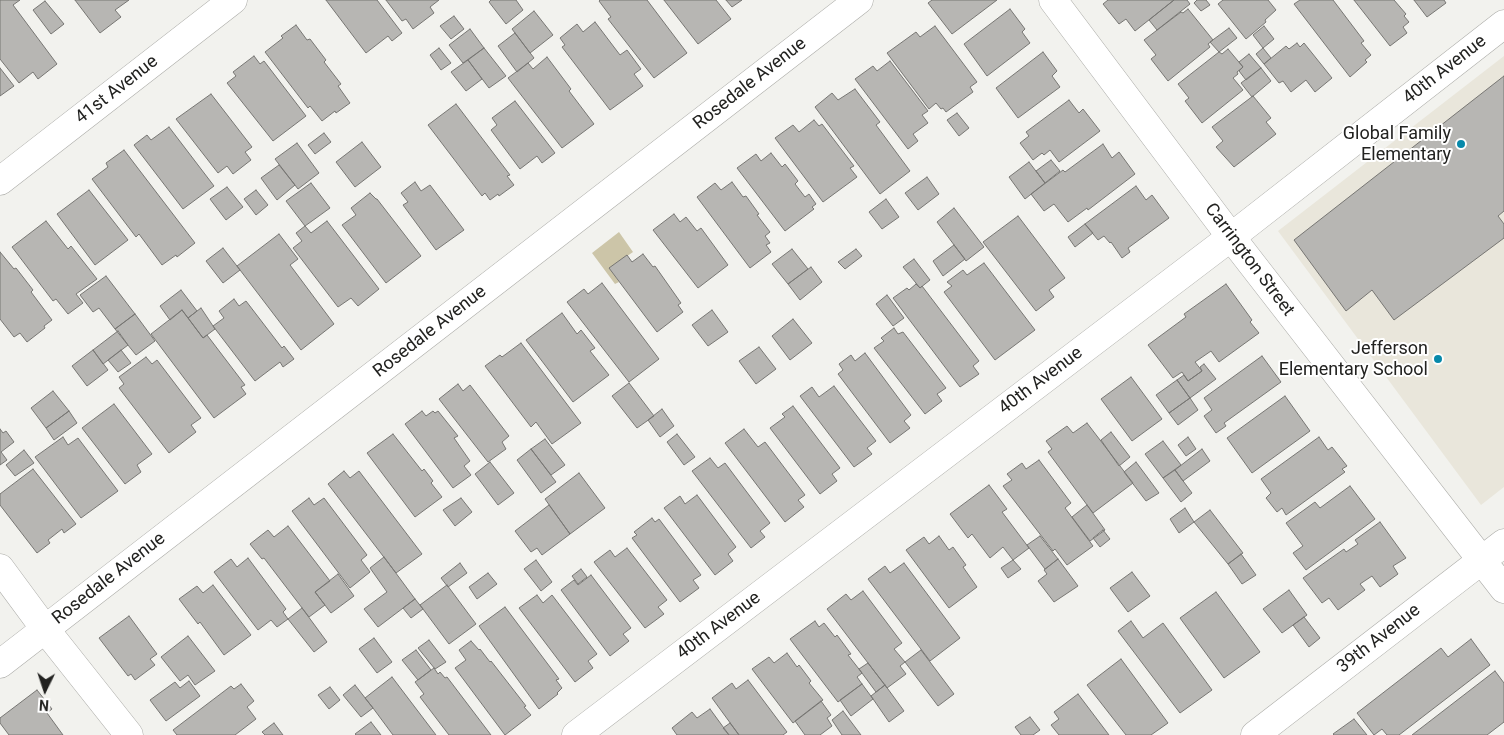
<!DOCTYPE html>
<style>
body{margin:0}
#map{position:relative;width:1504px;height:735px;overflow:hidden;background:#f2f2ee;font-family:Roboto,sans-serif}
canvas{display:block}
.north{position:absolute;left:20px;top:665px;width:50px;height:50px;-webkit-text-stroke:4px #fff;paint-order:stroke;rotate:184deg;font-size:14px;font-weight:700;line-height:20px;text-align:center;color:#222220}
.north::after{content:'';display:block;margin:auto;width:18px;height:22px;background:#222220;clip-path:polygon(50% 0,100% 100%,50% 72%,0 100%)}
</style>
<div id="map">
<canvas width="1504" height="735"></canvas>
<div class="north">N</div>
</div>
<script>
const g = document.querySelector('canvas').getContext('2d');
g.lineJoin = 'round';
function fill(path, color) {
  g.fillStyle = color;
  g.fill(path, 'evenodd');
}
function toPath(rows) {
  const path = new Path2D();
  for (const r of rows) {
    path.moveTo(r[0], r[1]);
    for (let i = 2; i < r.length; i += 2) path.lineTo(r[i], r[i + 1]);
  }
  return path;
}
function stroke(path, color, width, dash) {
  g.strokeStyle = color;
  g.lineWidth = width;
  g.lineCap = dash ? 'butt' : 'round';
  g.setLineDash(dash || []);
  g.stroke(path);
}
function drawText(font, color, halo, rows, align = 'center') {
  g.font = font + ' Roboto,sans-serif';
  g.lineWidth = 4;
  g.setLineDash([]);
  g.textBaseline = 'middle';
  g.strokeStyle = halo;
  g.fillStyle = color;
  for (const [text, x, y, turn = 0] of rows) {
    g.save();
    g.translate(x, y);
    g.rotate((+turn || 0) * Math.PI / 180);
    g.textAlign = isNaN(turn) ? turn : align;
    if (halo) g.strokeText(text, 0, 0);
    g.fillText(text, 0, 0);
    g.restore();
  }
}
fill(toPath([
 [1504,56,1504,487,1481,505,1278,231]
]), '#e9e6db');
fill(toPath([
 [619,232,633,252,610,268,619,282,615,284,592,253]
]), '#ccc5a8');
const building = toPath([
 [0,0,20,0,13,5,57,64,38,79,33,72,19,83,0,59,0,0],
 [75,0,129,0,115,10,121,17,100,33,75,0],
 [326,0,377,0,402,33,392,41,388,36,366,53,326,0],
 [386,0,439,0,430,7,434,13,413,29,406,19,402,21,386,0],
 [491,0,516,0,523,10,506,24,489,2,491,0],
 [600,0,647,0,687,53,654,78,608,19,611,17,599,1,600,0],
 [664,0,716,0,731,19,698,44,664,0],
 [726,0,742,0,732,7,726,0],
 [932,0,997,0,952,34,928,3,932,0],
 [1108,0,1174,0,1135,31,1126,19,1119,24,1103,4,1108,0],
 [1174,0,1187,0,1190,4,1157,30,1149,20,1174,0],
 [1197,0,1206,0,1210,5,1201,11,1194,3,1197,0],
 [1223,0,1268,0,1276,10,1265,20,1266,22,1246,39,1218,4,1223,0],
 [1300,0,1333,0,1364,41,1361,43,1371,55,1365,60,1367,62,1350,77,1294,4,1300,0],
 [1354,0,1394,0,1406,14,1404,16,1409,22,1403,27,1407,33,1390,46,1354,0],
 [1414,0,1444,0,1446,3,1427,17,1414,0],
 [45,1,64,24,51,34,33,10,45,1],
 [1010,9,1025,29,1022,32,1030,43,987,76,964,44,1010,9],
 [1188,9,1213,40,1208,44,1210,47,1168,81,1151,59,1156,55,1144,40,1181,12,1183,13,1188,9],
 [534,11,553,35,530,53,512,29,534,11],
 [454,16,464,29,451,39,440,26,454,16],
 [595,22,620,55,627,50,641,69,634,74,643,86,610,110,562,47,565,45,560,38,577,24,583,32,595,22],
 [296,25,307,40,310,39,326,60,324,62,341,84,338,86,350,103,336,113,335,111,322,121,310,106,308,108,265,52,283,38,281,36,296,25],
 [935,26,977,82,970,87,973,92,946,112,943,108,941,109,936,103,929,109,887,53,916,32,920,37,935,26],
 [1264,26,1274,39,1263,48,1253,35,1264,26],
 [1229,28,1237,38,1219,52,1210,42,1229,28],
 [470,29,484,48,463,63,449,45,470,29],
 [515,33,534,58,517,72,498,46,515,33],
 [1297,43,1300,47,1304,43,1332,78,1315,92,1306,80,1291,92,1283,81,1279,83,1264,64,1286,46,1289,49,1297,43],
 [439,48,451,63,441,70,430,55,439,48],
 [484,48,506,76,489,88,468,60,484,48],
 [1263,48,1271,58,1264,64,1256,54,1263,48],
 [1228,49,1243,67,1237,72,1238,74,1233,78,1243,90,1202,123,1185,101,1189,98,1178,84,1219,52,1222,54,1228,49],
 [1043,52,1057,71,1052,76,1060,87,1018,118,996,88,1043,52],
 [1249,54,1261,68,1246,80,1239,71,1243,67,1239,62,1249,54],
 [254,56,260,64,264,61,306,116,273,141,227,83,236,76,233,72,254,56],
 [547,57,571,89,569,91,594,124,562,148,508,78,528,63,533,69,547,57],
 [468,60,482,79,466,91,451,72,468,60],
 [890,61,928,111,922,115,928,123,913,134,918,141,908,149,855,79,873,66,877,71,890,61],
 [0,68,14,86,0,96,0,68],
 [1261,68,1271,81,1252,97,1241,83,1261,68],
 [1504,76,1504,211,1498,216,1504,224,1504,238,1394,320,1372,290,1346,311,1294,240,1504,76],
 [855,89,880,122,876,125,910,171,880,194,815,107,832,93,838,100,855,89],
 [211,94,252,147,245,152,251,160,233,174,227,166,218,173,176,119,211,94],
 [1253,96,1271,118,1266,122,1276,134,1234,167,1216,147,1223,141,1212,127,1253,96],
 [1069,100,1079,113,1083,109,1100,131,1059,162,1050,150,1044,155,1042,153,1033,160,1020,143,1029,136,1026,132,1069,100],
 [515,101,555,153,542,163,537,156,520,169,491,130,497,125,492,118,515,101],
 [456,104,510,175,507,176,514,185,499,196,498,194,490,200,485,193,482,196,428,125,456,104],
 [957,113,969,128,959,136,947,120,957,113],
 [814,120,819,126,822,124,854,166,850,168,857,177,823,202,775,138,793,125,799,132,814,120],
 [169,127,214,186,183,209,134,145,147,135,151,140,169,127],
 [324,133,331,142,315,154,308,145,324,133],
 [362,142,381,167,355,187,336,162,362,142],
 [297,143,319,173,298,189,275,159,297,143],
 [1103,144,1112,158,1119,152,1135,174,1088,210,1087,208,1068,222,1054,204,1044,211,1031,194,1063,170,1065,172,1103,144],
 [124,150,195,243,177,257,176,255,162,265,139,234,136,237,92,179,108,167,106,163,124,150],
 [771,153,782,167,785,164,798,181,795,184,805,197,809,194,816,204,812,207,814,209,785,231,737,168,756,154,761,161,771,153],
 [1051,160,1060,171,1045,183,1036,171,1051,160],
 [1029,162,1045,183,1025,199,1009,177,1029,162],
 [279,165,295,185,277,200,261,178,279,165],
 [927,177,939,194,918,210,905,193,927,177],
 [415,182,421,191,430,185,464,230,436,250,403,205,408,202,401,193,415,182],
 [732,182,743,197,746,196,759,214,757,215,770,232,765,236,770,243,766,245,771,252,750,268,697,197,715,183,721,190,732,182],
 [311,183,330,208,305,226,286,201,311,183],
 [1136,186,1146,200,1152,195,1169,218,1128,248,1130,252,1122,258,1111,242,1110,243,1104,236,1098,240,1085,224,1136,186],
 [227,187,243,207,226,220,210,199,227,187],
 [89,190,128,240,95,265,57,214,89,190],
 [256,190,268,205,256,215,244,199,256,190],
 [370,193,376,199,377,199,421,256,386,283,342,225,356,215,351,208,370,193],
 [886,199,899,217,882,229,869,212,886,199],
 [954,208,984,247,966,261,937,222,954,208],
 [674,214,680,222,686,217,697,231,701,228,728,265,698,288,653,230,674,214],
 [1018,216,1065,278,1049,290,1054,297,1036,311,983,242,1018,216],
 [46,221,68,249,71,246,97,279,76,294,83,303,68,314,56,299,53,301,12,247,46,221],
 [327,221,379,289,358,306,351,298,338,307,293,248,302,241,296,233,305,226,311,233,327,221],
 [1085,224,1093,233,1075,247,1068,237,1085,224],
 [279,234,298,259,290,265,334,324,301,350,237,266,279,234],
 [954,245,965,259,943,276,933,261,954,245],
 [223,248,240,270,223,283,206,261,223,248],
 [792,249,808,269,788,284,772,264,792,249],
 [856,249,862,256,845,269,838,262,856,249],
 [0,252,14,269,16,268,33,290,31,292,52,320,44,326,45,328,27,342,20,333,14,337,0,319,0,252],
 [643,254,653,267,655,266,681,303,678,305,683,312,657,332,609,268,627,255,632,262,643,254],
 [914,259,930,280,920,288,903,267,914,259],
 [984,263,1035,330,995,360,944,292,952,286,947,282,963,270,967,275,984,263],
 [811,267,822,282,800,300,788,284,811,267],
 [106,276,135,314,115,329,99,308,93,312,80,295,106,276],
 [602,283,659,359,629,382,567,302,584,289,588,294,602,283],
 [916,284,920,288,922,286,979,361,973,366,979,374,960,387,893,298,907,288,909,290,916,284],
 [1226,284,1252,320,1250,322,1259,333,1219,362,1211,351,1195,362,1202,371,1188,381,1182,372,1173,378,1148,345,1186,317,1184,314,1226,284],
 [181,290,197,311,188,318,182,310,170,320,160,306,181,290],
 [887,295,904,318,893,326,876,304,887,295],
 [234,299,239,306,246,301,282,348,284,346,294,359,283,367,280,362,255,381,213,326,224,318,219,311,234,299],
 [201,308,215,329,203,338,188,318,201,308],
 [182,310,203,338,207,335,245,385,241,387,246,394,214,418,151,334,182,310],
 [712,310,728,332,708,346,692,325,712,310],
 [562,313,577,334,581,330,595,348,590,351,609,375,573,402,526,340,562,313],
 [135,314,155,341,136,355,115,329,135,314],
 [793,319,812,343,790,360,772,336,793,319],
 [894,328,898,334,903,332,946,388,937,394,942,401,925,414,874,348,884,341,881,338,894,328],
 [118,331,128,345,103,364,93,350,118,331],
 [521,343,581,423,552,444,536,422,531,427,485,366,500,355,502,357,521,343],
 [759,347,776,369,756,384,739,361,759,347],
 [93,350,108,370,87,386,72,366,93,350],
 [121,350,131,363,118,372,108,360,121,350],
 [865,353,911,415,904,421,910,428,890,443,838,374,843,370,839,364,851,355,855,361,865,353],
 [1262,356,1281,382,1224,423,1226,426,1216,433,1204,416,1212,410,1204,398,1262,356],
 [146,357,152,364,157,360,201,418,191,425,196,432,169,453,119,388,124,384,119,377,146,357],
 [1204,364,1216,379,1190,398,1177,380,1184,375,1188,381,1202,371,1200,367,1204,364],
 [1131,377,1162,419,1132,441,1101,399,1131,377],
 [1177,380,1190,398,1169,413,1156,395,1177,380],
 [629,383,654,416,637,428,612,396,629,383],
 [458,384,463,391,470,385,509,436,502,442,506,449,488,462,439,399,458,384],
 [834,386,876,441,867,448,872,454,854,467,800,396,812,387,819,397,834,386],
 [53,391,69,411,46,428,31,408,53,391],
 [1285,396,1310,431,1252,473,1227,438,1285,396],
 [1190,398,1198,410,1178,425,1169,413,1190,398],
 [114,404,152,454,137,465,141,472,125,484,82,428,114,404],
 [793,406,840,468,832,474,837,481,820,494,770,428,785,417,782,414,793,406],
 [662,409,674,426,660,437,648,420,662,409],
 [69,411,77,423,54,440,46,428,69,411],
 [422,411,426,416,433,411,435,413,438,411,458,436,454,438,470,461,464,466,471,475,453,488,405,424,422,411],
 [1087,423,1133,483,1093,513,1048,452,1052,449,1046,441,1067,426,1073,433,1087,423],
 [0,429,3,433,6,431,14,442,1,452,7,460,0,465,0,429],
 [744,429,758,447,765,442,805,495,798,500,804,507,785,522,725,443,744,429],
 [1111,432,1130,457,1119,466,1101,440,1111,432],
 [393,434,422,471,424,469,433,481,431,483,442,497,415,517,367,453,393,434],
 [677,434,695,457,684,465,667,442,677,434],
 [63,437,68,445,78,438,118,491,81,518,35,457,63,437],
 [1188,437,1196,449,1186,456,1178,445,1188,437],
 [1319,437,1328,450,1332,447,1347,466,1342,469,1345,472,1286,515,1282,508,1277,512,1266,498,1271,493,1261,479,1319,437],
 [545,439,565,465,551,475,531,449,545,439],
 [1163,441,1181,465,1163,478,1145,454,1163,441],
 [531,449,556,482,541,493,517,460,531,449],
 [1202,449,1210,461,1183,481,1175,470,1202,449],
 [24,450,34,463,15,476,6,465,24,450],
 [710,458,718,468,725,463,770,523,760,531,765,537,751,548,692,471,710,458],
 [1039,460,1071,503,1065,508,1093,546,1067,565,1055,549,1053,551,1003,486,1012,480,1007,474,1022,463,1026,469,1039,460],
 [490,462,514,493,498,505,475,474,490,462],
 [1136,462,1159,493,1146,501,1124,472,1136,462],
 [33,469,76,524,64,533,62,529,48,540,50,543,37,553,0,505,0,494,33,469],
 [1175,470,1192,493,1181,502,1163,478,1175,470],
 [344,471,350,478,359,471,422,554,396,573,328,484,344,471],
 [579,473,605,508,570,534,545,499,579,473],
 [989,485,1007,509,1002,512,1029,548,1013,560,1003,547,990,558,972,534,968,538,950,514,989,485],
 [1350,486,1375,519,1306,570,1293,553,1303,546,1286,523,1315,502,1320,508,1350,486],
 [697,495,736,547,728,554,733,561,715,575,664,508,680,496,685,504,697,495],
 [309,498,314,505,324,498,367,555,361,560,370,572,350,588,292,511,309,498],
 [461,498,472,512,455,526,443,510,461,498],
 [549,505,570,534,542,555,537,548,531,552,515,531,549,505],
 [1087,505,1105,530,1090,541,1072,517,1087,505],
 [1185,508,1194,522,1179,533,1170,519,1185,508],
 [1210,510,1243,553,1228,564,1194,522,1210,510],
 [652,518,655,522,659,519,701,575,693,580,699,588,680,602,632,538,637,535,634,532,652,518],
 [1380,522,1406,558,1393,566,1398,574,1380,587,1372,576,1360,584,1365,590,1338,610,1329,598,1322,603,1303,578,1344,549,1346,552,1358,544,1355,540,1380,522],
 [288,526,330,581,315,592,325,605,309,617,264,558,262,559,250,544,268,530,274,537,288,526],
 [1103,530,1110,539,1100,547,1093,538,1103,530],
 [939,536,949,550,953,547,966,565,963,567,977,587,949,608,906,550,924,537,929,544,939,536],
 [1040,536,1058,559,1045,569,1027,545,1040,536],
 [627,548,667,600,658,607,664,614,645,628,594,562,610,550,615,557,627,548],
 [1241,554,1256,575,1242,584,1228,564,1241,554],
 [384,557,415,599,378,627,364,609,387,592,370,568,384,557],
 [248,558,286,609,283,612,288,619,277,627,271,620,258,630,214,572,231,559,237,567,248,558],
 [1058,559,1078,586,1054,602,1038,581,1047,574,1044,570,1058,559],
 [536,560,552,582,541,591,524,569,536,560],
 [1013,560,1021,569,1008,578,1001,568,1013,560],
 [460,563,467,573,448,587,441,578,460,563],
 [904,563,960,638,930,661,868,579,885,566,890,573,904,563],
 [581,569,587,577,578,584,572,576,581,569],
 [1132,572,1150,596,1128,612,1110,588,1132,572],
 [488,573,497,584,477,599,469,587,488,573],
 [338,574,354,596,331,613,315,592,338,574],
 [591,575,631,628,623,634,629,641,610,656,561,590,574,580,578,585,591,575],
 [213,585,251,635,224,655,200,622,198,624,179,599,197,586,203,593,213,585],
 [447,585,476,624,449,644,420,605,447,585],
 [1289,590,1307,615,1282,633,1263,609,1289,590],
 [863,591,902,643,894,649,905,662,900,666,906,674,887,688,827,609,846,594,851,600,863,591],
 [1216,592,1260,652,1224,678,1180,618,1216,592],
 [537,595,543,603,552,595,597,654,588,661,593,668,575,682,519,608,537,595],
 [415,599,423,609,411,618,403,608,415,599],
 [505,607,559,679,556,680,562,688,557,693,558,694,539,709,479,626,505,607],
 [302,608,327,642,314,652,288,619,302,608],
 [129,616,157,654,150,659,155,665,135,680,131,674,128,676,99,638,129,616],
 [1304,617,1320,638,1309,647,1293,625,1304,617],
 [815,621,819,627,824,623,835,637,837,635,851,654,848,655,862,673,857,677,862,684,838,702,790,639,815,621],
 [1131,621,1143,638,1163,623,1212,690,1180,713,1118,631,1131,621],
 [188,636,215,671,195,685,188,675,180,681,161,657,188,636],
 [374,638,392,662,377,673,359,649,374,638],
 [1471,639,1490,665,1399,735,1387,735,1382,729,1374,735,1357,713,1441,648,1448,657,1471,639],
 [429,640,446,662,435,669,418,648,429,640],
 [471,641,479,650,480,649,490,662,491,661,526,706,524,707,531,715,505,735,455,668,466,660,459,650,471,641],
 [416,650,431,670,418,680,402,660,416,650],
 [921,650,954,694,938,706,905,662,921,650],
 [787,653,797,667,799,665,811,681,809,683,823,700,793,723,752,669,769,657,774,663,787,653],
 [1121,659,1168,723,1151,735,1126,735,1087,685,1121,659],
 [868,663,885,685,876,692,859,669,868,663],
 [434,668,438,674,440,672,445,678,447,677,491,735,449,735,420,697,424,694,415,682,434,668],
 [1495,671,1504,683,1504,722,1487,735,1412,735,1495,671],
 [392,677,436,735,393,735,373,708,365,698,392,677],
 [748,680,787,732,783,735,739,735,712,698,732,683,736,689,748,680],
 [189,681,200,696,166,721,150,700,175,682,180,688,189,681],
 [241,684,254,701,247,707,256,719,235,735,177,735,173,730,231,686,234,689,241,684],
 [862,684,873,699,851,716,840,700,862,684],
 [355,685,373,708,361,717,343,695,355,685],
 [885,685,904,711,889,722,871,696,885,685],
 [330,687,340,700,329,709,318,695,330,687],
 [37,690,52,709,47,713,63,735,9,735,0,723,0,718,37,690],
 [1078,694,1109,735,1059,735,1051,725,1059,719,1054,712,1078,694],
 [821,701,831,715,827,718,832,726,820,735,805,735,795,721,821,701],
 [710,709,729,735,677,735,672,728,692,712,697,718,710,709],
 [843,711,861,735,842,735,832,720,843,711],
 [1030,717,1040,730,1033,735,1021,735,1015,727,1030,717],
 [1354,719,1367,735,1334,735,1333,734,1354,719],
 [371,722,381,735,356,735,355,734,371,722],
 [274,723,283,735,265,735,262,732,274,723],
 [730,723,739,735,729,735,723,728,730,723]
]);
fill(building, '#b7b6b3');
stroke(building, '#777673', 1);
const street = toPath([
 [1053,0,1231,237,1504,589],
 [0,181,233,0],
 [0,568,45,629,129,735],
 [0,664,859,0],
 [576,735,1231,237,1504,24],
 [1255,735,1504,543]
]);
stroke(street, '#acaca8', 29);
stroke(street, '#fff', 28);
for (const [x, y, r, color] of [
 [1461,144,5,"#0789aa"],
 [1438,359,5,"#0789aa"]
]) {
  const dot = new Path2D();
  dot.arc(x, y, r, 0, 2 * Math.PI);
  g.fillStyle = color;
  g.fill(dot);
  stroke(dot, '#fff', 2);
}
drawText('18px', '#222220', '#fff', [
 ["40th Avenue",1445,70,-38],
 ["Rosedale Avenue",750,84,-38],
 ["41st Avenue",117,90,-38],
 ["Carrington Street",1249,260,53],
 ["Rosedale Avenue",430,332,-38],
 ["40th Avenue",1041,381,-37],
 ["Rosedale Avenue",109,579,-38],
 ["40th Avenue",719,626,-37],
 ["39th Avenue",1379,639,-38]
]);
drawText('18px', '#222220', '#fff', [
 ["Global Family",1451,134],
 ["Elementary",1451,155],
 ["Jefferson",1428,349],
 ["Elementary School",1428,370]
], 'right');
</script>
